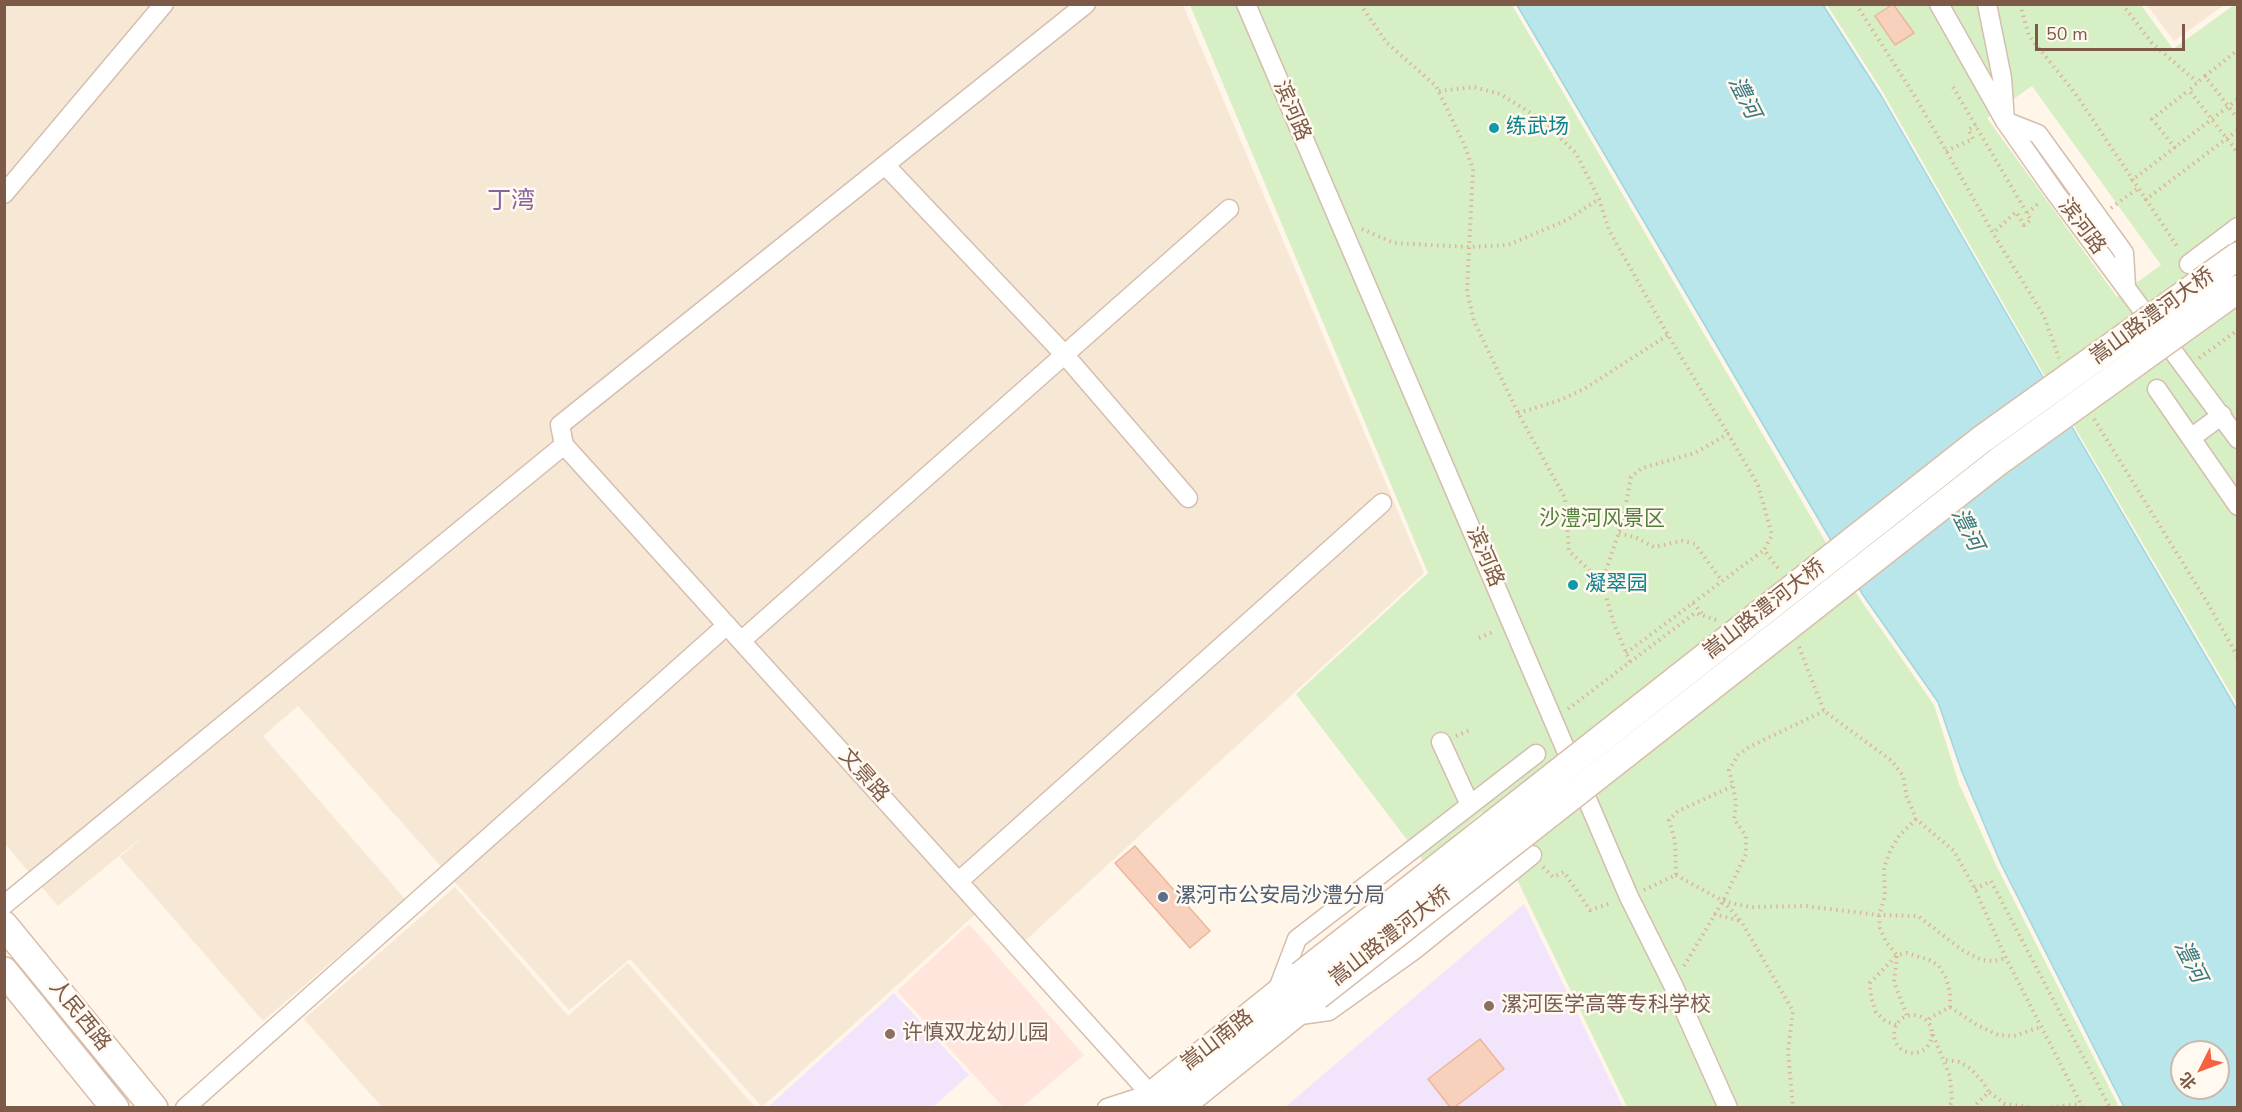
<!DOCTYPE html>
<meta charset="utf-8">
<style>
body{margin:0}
#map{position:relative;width:2242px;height:1112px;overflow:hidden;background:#fff5e8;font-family:"Nunito Sans","Noto Sans SC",sans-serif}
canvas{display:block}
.frame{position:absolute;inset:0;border:6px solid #7d5948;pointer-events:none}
.north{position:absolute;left:2170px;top:1040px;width:60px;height:60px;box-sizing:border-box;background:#fff9f0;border:2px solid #cbb9ad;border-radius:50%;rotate:228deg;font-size:16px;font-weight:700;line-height:24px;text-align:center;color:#7d5948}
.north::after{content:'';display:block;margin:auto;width:21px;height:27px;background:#f66240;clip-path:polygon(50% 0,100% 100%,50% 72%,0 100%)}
.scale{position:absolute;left:2035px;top:24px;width:150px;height:27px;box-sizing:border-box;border:3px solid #7d5948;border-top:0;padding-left:8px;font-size:18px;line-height:21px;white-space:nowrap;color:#7d5948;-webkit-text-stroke:4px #fff9f0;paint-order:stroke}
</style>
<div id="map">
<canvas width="2242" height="1112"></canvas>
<div class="frame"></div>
<div class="north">北</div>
<div class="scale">50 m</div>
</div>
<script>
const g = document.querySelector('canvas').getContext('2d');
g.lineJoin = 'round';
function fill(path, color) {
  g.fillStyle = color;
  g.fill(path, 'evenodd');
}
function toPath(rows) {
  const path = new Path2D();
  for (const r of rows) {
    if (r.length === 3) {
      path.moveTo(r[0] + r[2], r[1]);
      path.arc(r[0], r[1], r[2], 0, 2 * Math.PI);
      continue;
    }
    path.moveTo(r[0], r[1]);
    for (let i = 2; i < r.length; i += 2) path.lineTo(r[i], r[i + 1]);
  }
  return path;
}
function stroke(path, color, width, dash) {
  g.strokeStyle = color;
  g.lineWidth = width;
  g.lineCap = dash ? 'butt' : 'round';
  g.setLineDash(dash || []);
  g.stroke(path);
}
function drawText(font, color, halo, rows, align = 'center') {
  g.font = font + ' "Nunito Sans","Noto Sans SC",sans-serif';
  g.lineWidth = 5;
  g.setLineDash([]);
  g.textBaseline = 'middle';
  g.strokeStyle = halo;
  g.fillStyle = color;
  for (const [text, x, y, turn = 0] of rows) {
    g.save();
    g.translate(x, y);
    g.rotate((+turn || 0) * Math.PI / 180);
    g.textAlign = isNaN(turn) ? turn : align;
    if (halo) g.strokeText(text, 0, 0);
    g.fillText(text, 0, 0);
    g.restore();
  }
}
fill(toPath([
 [4,5,1183,5,1424,573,1025,941,989,902,762,1107,630,959,569,1010,298,706,263,736,405,899,263,1021,120,857,148,832,58,906,5,844],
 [2147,5,2224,5,2174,41],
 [455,887,568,1016,628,963,755,1107,382,1107,304,1019]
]), '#f7e7d5');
fill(toPath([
 [969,924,1084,1055,1022,1107,1003,1107,897,991]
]), '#ffe5db');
fill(toPath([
 [1524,904,1623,1107,1284,1108],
 [894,993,969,1075,933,1107,768,1107]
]), '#f2e4fb');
fill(toPath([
 [1190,5,1512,5,1839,565,1862,602,1934,705,1959,784,1996,865,2119,1107,1627,1107,1497,838,1482,812,1424,862,1296,694,1428,573],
 [1827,5,2141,5,2173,49,2234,5,2237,5,2237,704,2046,378,1881,89],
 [2032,86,2161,265,2117,297,1987,118]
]), '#d7efc4');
const water = toPath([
 [1517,5,1823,5,1882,97,2044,379,2237,710,2237,1107,2124,1107,2001,864,1962,772,1938,702,1863,595,1517,5],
 [2182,1052,2218,1052,2218,1088,2182,1088,2182,1052]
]);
fill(water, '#b9e6eb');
stroke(water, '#9ed7df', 1.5);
const building = toPath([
 [1893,4,1914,33,1895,45,1875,16,1893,4],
 [1135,846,1210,931,1190,948,1115,863,1135,846],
 [1480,1039,1504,1069,1455,1107,1450,1107,1428,1079,1480,1039]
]);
fill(building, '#f7d1bc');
stroke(building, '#ecb69a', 1.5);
const street = toPath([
 [1246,4,1629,897,1673,985,1728,1108],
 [1939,4,2005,121,2054,191,2238,439],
 [1987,4,2002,78,2005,121,2038,134,2124,253,2126,286],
 [886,166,1064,354,1188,498],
 [4,194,164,4],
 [2189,264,2238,227],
 [2157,389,2238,506],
 [2191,438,2222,415],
 [564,445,1163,1108],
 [564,445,560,425,1086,4],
 [741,641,1229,209],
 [1441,742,1470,805],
 [959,881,1382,503],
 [4,905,564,445],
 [1276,994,1297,939,1536,754],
 [1293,1016,1329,1011,1413,951,1532,855],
 [185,1108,727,625],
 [1107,1108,1147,1095]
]);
const secondary = toPath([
 [4,925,154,1108],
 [4,971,115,1108],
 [1136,1108,1301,975],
 [1178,1108,1317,996]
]);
stroke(street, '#d5beae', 21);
stroke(secondary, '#d9beaa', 30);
stroke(toPath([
 [1360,4,1387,43,1436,86,1464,144,1473,169,1467,291,1474,321,1518,413,1565,498,1569,551,1602,582,1623,520,1631,477,1642,468,1695,453,1728,434,1758,485,1772,535,1764,550,1780,571],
 [1856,4,1916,98,1997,240,2044,316,2059,358],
 [2020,4,2029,36,2075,93,2179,249],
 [2122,4,2152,43,2197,82],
 [2205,76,2238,50],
 [1953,87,2031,220,2024,225,2016,212,1993,233],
 [1439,91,1474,87,1500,94,1539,118,1576,153,1599,199,1609,230,1668,335,1728,434],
 [2238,119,2205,76,2189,90,2238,153],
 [2175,148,2152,119,2189,90],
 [1946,151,1973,139,1968,130,1976,125],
 [2131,181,2238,99],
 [2145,200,2238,130],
 [2111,208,2137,189],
 [2027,213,2040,202],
 [1362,229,1394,243,1468,247,1508,245,1567,220,1599,199],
 [2199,358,2238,330],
 [1518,413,1558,401,1584,389,1668,335],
 [2094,419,2207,602,2238,657],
 [1619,533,1637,538,1654,547,1682,541,1695,544,1722,581],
 [1693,603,1704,616],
 [1479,638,1495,631],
 [1799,647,1824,711,1892,761,1903,776,1907,797,1916,819,1954,851,1975,889,2006,958,2083,1108],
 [1626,653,1764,550],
 [1630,662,1695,613,1716,620],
 [1568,709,1630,662,1614,624,1602,582],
 [1456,736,1472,729],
 [1916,819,1899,836,1890,851,1884,868,1885,896,1879,915,1880,928,1886,942,1897,955,1907,953,1929,960,1939,966,1946,978,1950,993,1950,1007,1930,1018,1927,1022],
 [1543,867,1553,877,1564,872,1590,910,1612,903],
 [1676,875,1723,901,1741,921,1793,1011,1788,1051,1793,1108],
 [1975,889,1991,881,2110,1108],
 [1644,890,1676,875,1675,841,1669,820,1678,811,1733,786,1729,770,1738,755,1749,747,1824,711],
 [1723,901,1750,907,1806,906,1879,915,1918,916,1962,950,1982,960,1994,961,2006,958],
 [1714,914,1740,921],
 [1897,956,1894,982,1907,1016],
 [1684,966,1723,901,1746,854,1746,836,1734,819,1736,803,1733,786],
 [1950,1007,1977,1025,1998,1035,2014,1036,2041,1027],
 [1913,1034,19],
 [1896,1025,1885,1021,1876,1012,1871,997,1870,983,1897,955],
 [1933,1035,1950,1076,1952,1101,1949,1108],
 [1946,1060,1959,1062,1970,1068,1982,1081,1989,1092],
 [1972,1108,1989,1092,2005,1104,2035,1108],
 [2045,1108,2081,1104]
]), '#ddb49e', 4, [1.5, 4.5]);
stroke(street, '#fff', 18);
stroke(secondary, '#fff', 27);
const secondaryBridge = toPath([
 [1301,975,1981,440,2238,256],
 [1317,996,1999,461,2238,289]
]);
stroke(secondaryBridge, '#d9beaa', 30, []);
stroke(secondaryBridge, '#fff', 27);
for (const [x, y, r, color] of [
 [1494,128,6,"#0f9aa8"],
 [1573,585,6,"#0f9aa8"],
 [1163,897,6,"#5c6f8a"],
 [1489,1006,6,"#8d6e63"],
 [890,1034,6,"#8d6e63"]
]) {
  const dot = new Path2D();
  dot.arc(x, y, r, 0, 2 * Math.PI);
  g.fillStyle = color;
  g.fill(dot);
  stroke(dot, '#fff9f0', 2);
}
drawText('21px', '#7d5948', '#fff9f0', [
 ["滨河路",1291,111,67],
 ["滨河路",2081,227,53],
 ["嵩山路澧河大桥",2153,317,-36],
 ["滨河路",1484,557,67],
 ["嵩山路澧河大桥",1765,610,-38],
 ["文景路",863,776,48],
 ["嵩山路澧河大桥",1391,937,-38],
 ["人民西路",79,1016,51],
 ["嵩山南路",1218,1041,-38]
]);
drawText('21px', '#0d838f', '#fff9f0', [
 ["练武场",1506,128],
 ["凝翠园",1585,585]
], 'left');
drawText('21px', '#527e3c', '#fff9f0', [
 ["沙澧河风景区",1602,520]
]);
drawText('21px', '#4e5e75', '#fff9f0', [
 ["漯河市公安局沙澧分局",1175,897]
], 'left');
drawText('21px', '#785e54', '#fff9f0', [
 ["漯河医学高等专科学校",1501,1006],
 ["许慎双龙幼儿园",902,1034]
], 'left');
drawText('italic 22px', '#397a83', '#fff9f0', [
 ["澧河",1743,98,63],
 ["澧河",1966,530,63],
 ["澧河",2189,962,63]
]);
drawText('24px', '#8963a0', '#fff9f0', [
 ["丁湾",511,202]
]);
</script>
